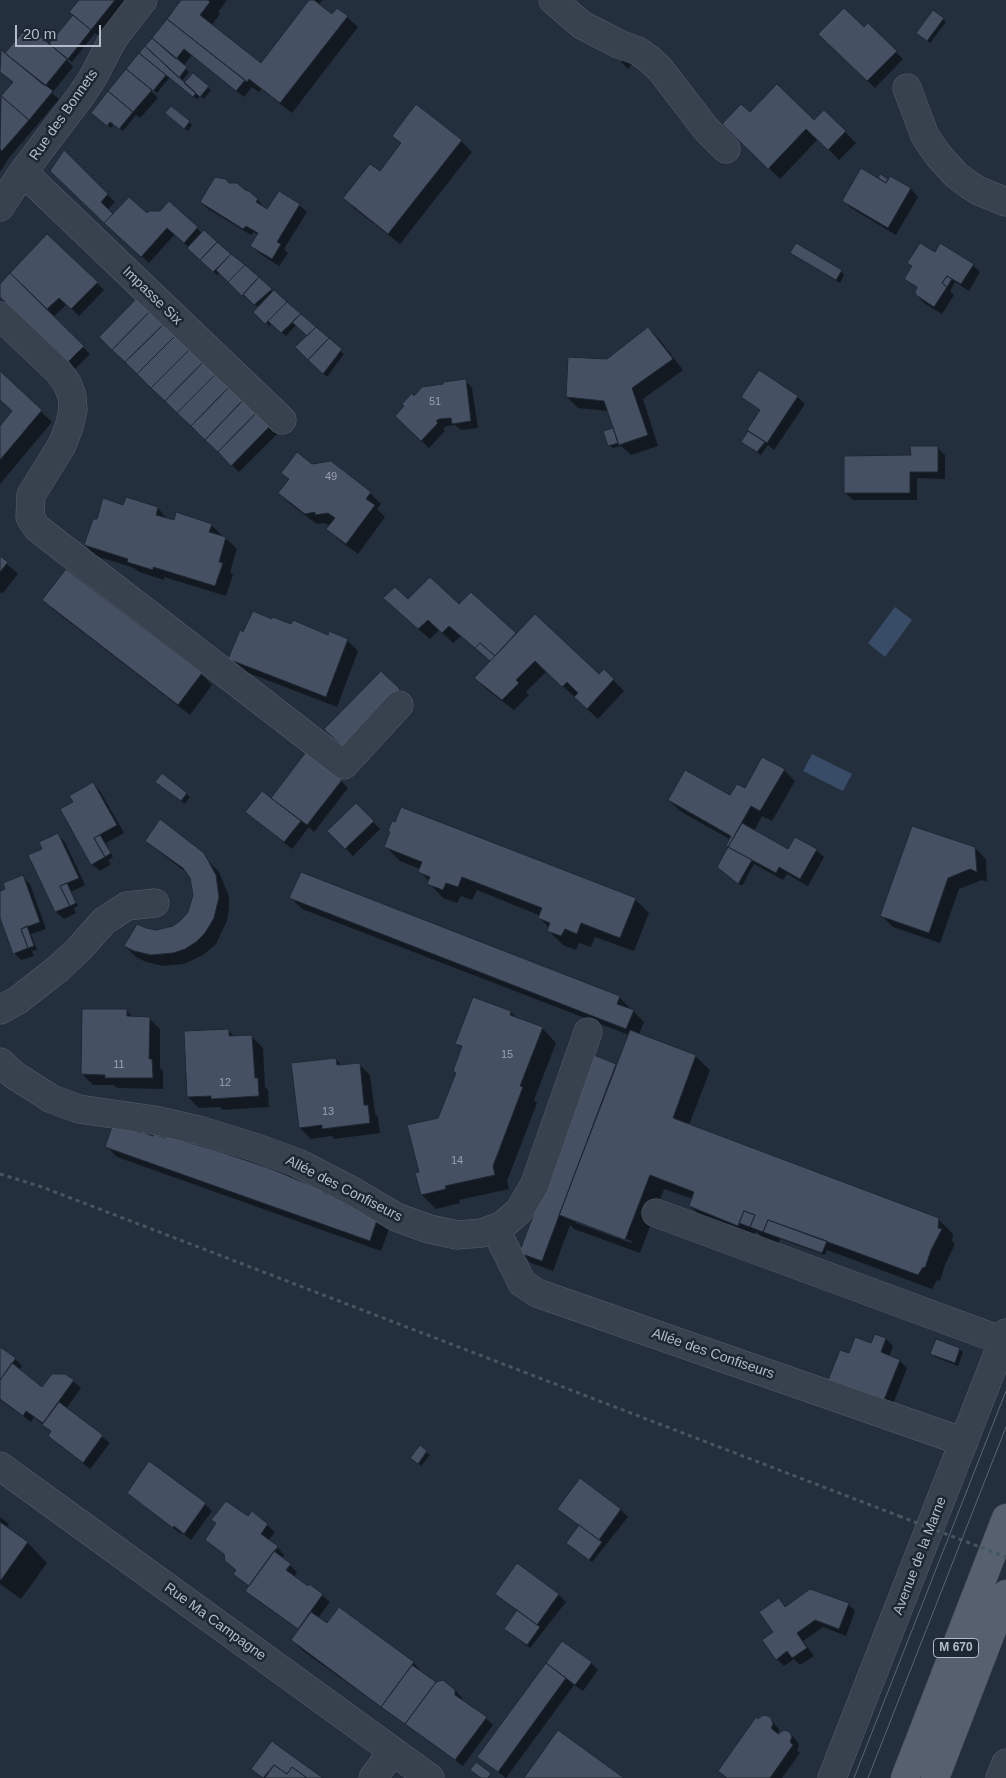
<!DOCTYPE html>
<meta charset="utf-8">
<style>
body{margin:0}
#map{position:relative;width:1006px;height:1778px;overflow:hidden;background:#242f3e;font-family:Arial,sans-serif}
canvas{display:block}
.scale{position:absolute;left:15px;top:25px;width:86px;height:22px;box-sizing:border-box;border:2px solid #b4bcc9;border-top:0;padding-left:6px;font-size:15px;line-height:18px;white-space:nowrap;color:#b4bcc9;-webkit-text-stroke:4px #1d2633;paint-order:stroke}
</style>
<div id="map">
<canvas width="1006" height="1778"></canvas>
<div class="scale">20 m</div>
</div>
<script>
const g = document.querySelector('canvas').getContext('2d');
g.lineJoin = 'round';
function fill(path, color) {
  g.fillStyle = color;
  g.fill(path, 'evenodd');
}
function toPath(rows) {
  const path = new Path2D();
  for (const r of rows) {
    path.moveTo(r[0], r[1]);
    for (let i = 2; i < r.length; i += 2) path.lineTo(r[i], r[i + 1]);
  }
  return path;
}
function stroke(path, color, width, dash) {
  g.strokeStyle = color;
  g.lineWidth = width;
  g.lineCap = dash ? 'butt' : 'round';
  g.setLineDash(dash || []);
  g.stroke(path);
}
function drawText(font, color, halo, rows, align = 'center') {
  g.font = font + ' Arial,sans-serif';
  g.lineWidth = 5;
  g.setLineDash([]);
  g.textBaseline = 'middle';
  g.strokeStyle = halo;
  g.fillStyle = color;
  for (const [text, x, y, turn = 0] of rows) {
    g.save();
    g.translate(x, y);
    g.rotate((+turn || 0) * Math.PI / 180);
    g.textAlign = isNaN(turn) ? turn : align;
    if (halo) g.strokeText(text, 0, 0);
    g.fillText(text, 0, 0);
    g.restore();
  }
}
fill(toPath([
 [895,607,912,620,885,657,868,643],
 [812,754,852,774,843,791,803,771]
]), '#394c67');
fill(toPath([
 [80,0,128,0,99,36,95,33,72,62,67,58,66,59,73,67,52,93,59,99,9,158,0,172,0,99,14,83,0,72,0,53,1,52,5,55,28,28,50,46,74,15],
 [183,0,227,0,218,12,220,14,211,26,261,64,311,0,323,0,318,5,332,16,347,17,358,27,292,113,261,89,259,92,252,87,244,97,192,55,183,66,189,72,181,82,184,85,208,87,211,90,204,99,200,96,197,99,170,77,157,93,150,87,149,89,158,98,140,118,136,115,123,131,114,124,111,128,96,116],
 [943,19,946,22,930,43,921,36],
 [868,25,903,59,875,88,820,34,864,29],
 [625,57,632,64,628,69,621,62],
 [824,111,856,143,839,160,818,139,780,179,724,124,750,114,814,122],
 [170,116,189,122,192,125,188,131],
 [393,136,461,141,472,152,400,244,355,209,345,198,380,173,402,144],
 [64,152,115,202,107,210,113,216,147,215,160,212,169,202,202,233,204,232,344,354,327,377,297,347,308,336,296,325,286,336,272,323,270,326,255,312,259,308,247,297,246,298,220,272,217,275,175,234,149,263,52,171],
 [881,176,889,180,891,177,911,189,918,197,896,235,851,208,844,201,878,180],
 [230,185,257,199,267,211,299,205,307,212,284,249,288,253,279,266,259,253,252,246,258,235,254,232,251,235,208,209,201,202],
 [47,236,104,290,79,316,67,304,53,317,90,354,75,369,0,295,0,286],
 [792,253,841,271,844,275,840,283],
 [935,254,973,265,980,272,969,291,955,282,950,291,954,295,942,314,924,303,917,295,918,289,906,279,913,267,909,263],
 [138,299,278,433,239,472,101,337],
 [648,328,659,339,683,370,643,399,658,446,631,455,621,446,613,448,609,445,605,432,615,429,608,411,578,408,567,397,608,360],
 [760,372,798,397,805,404,774,450,768,445,761,455,743,441,761,411,743,397],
 [0,373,52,422,0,484,0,428,13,412,0,400],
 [465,380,472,388,478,428,461,430,455,425,447,426,443,429,445,431,429,448,396,416,414,397],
 [937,447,945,455,945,479,917,478,917,500,853,500,845,493],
 [330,463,370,493,381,504,377,509,385,517,358,554,339,540,328,529,331,525,328,525,325,523,317,524,290,504,280,493,290,480,283,473,312,465],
 [124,506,158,508,168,520,211,525,237,549,230,572,233,575,226,596,164,577,164,580,139,572,134,568,96,556,85,545,97,521],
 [0,558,18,574,2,594,0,592],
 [471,594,516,635,599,676,604,671,624,691,598,719,547,671,526,692,529,695,514,710,486,689,475,678,492,661,487,657,486,658,461,636,453,643,439,630,430,639,395,609,408,600,459,605],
 [44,600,201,674,212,685,190,715,55,611],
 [273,620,329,636,347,640,358,651,337,707,241,670,230,659,244,633],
 [784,770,795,781,772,821,762,816,754,831,789,850,816,850,824,857,808,886,787,874,783,880,754,864,742,886,722,871,728,851,726,849,731,840,680,811,669,800,731,797],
 [162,775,190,797,185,804,160,785],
 [341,781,348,788,314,832,309,827,292,849,247,812,271,800],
 [93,784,100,791,124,833,106,843,113,857,108,860,111,864,100,871,92,864,74,803],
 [356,804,380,829,353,856,329,831],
 [57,834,65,842,85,885,71,892,78,906,74,908,76,913,64,919,56,912,30,856,43,849],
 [147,840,190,842,219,872,229,896,229,908,227,921,216,944,203,955,184,964,163,966,146,962,136,957,125,946,151,931,171,928,187,915,194,901,193,885,187,873,158,851],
 [386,847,635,899,649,913,634,951,595,937,591,947,579,943,576,950,563,945,548,930,549,928,540,918,541,916,477,890,472,900,461,896,457,903,443,898,429,883,429,881,419,871,420,869,400,861],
 [975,848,986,859,987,882,982,880,959,889,940,943,893,927,882,916],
 [22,876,30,884,46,929,31,934,37,950,32,951,34,956,21,960,14,953,0,915,0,893,7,890],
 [291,898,619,997,630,1008,629,1010,633,1011,644,1022,639,1034,695,1056,710,1070,689,1125,938,1219,953,1234,952,1241,955,1244,945,1265,940,1281,937,1280,932,1289,827,1250,825,1255,780,1239,778,1245,766,1241,756,1231,753,1239,705,1220,690,1206,693,1199,664,1189,640,1253,574,1229,570,1225,553,1271,531,1263,520,1252,595,1057,617,1067,629,1035,302,909],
 [576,1220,632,1241,631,1243,576,1223],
 [474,998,511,1012,518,1019,542,1028,556,1043,534,1100,537,1103,507,1181,509,1189,459,1200,460,1203,436,1209,422,1195,420,1173,457,1073,463,1049,457,1043],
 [127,1011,134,1018,149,1018,160,1029,160,1068,163,1071,163,1089,117,1088,114,1085,93,1085,82,1074],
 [229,1031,235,1037,252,1037,263,1048,265,1087,268,1090,269,1107,223,1110,220,1107,199,1108,188,1097],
 [336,1059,342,1066,359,1064,370,1075,375,1113,378,1117,380,1133,334,1139,332,1136,311,1139,300,1128],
 [154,1137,334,1198,358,1212,378,1218,389,1229,381,1251,117,1157,106,1146],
 [875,1336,886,1339,893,1346,889,1357,900,1361,907,1368,892,1407,837,1387,850,1355,871,1344],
 [0,1348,15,1359,22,1366,19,1370,42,1389,65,1375,81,1388,66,1409,110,1443,90,1469,57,1443,52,1432,34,1417,31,1422,0,1400],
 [959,1349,963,1352,958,1366,935,1357,932,1354],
 [426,1452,430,1455,421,1466,415,1461],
 [580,1480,621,1510,628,1517,592,1562,571,1546,580,1527,558,1509],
 [128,1493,205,1504,212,1511,191,1540,182,1533,181,1534],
 [0,1517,9,1524,6,1528,28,1543,47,1563,21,1599,0,1584],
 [248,1518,267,1525,275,1532,268,1541,271,1556,278,1548,284,1555,282,1558,297,1572,294,1577,308,1588,310,1585,330,1602,318,1618,327,1624,413,1662,423,1674,436,1683,455,1690,462,1698,462,1701,486,1718,493,1725,463,1766,303,1651,292,1640,299,1630,254,1598,250,1587,235,1574,237,1571,226,1561,225,1555,206,1539],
 [518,1565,559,1595,566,1602,530,1648,509,1632,518,1612,496,1594],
 [779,1600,786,1607,848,1604,855,1611,846,1636,823,1627,803,1641,814,1656,800,1665,794,1659,784,1666,777,1659],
 [562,1642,591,1663,598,1670,583,1691,574,1685,506,1778,479,1757],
 [768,1717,779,1729,778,1736,789,1732,796,1740,799,1745,797,1750,800,1753,782,1778,726,1778,719,1771,758,1720],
 [272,1743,321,1778,262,1778,253,1769]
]), '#0007');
const building = toPath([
 [79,0,115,0,91,30,69,12,79,0],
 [181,0,208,0,210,2,200,15,261,63,309,0,314,0,332,14,337,8,348,16,280,103,249,79,247,82,167,19,181,0],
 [844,8,864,27,868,23,897,51,867,81,818,34,844,8],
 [933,10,944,18,927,41,916,33,933,10],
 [73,15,91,30,68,59,49,44,73,15],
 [167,19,245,80,236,91,184,49,176,59,152,38,167,19],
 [28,26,67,59,45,86,5,53,28,26],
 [152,38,187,67,179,78,145,46,152,38],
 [145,46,196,93,193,97,139,53,145,46],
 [1,50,53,91,29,120,1,96,13,82,0,72,1,50],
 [139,53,166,75,153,91,126,69,139,53],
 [126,69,152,90,133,112,108,91,126,69],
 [193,73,209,86,200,97,184,83,193,73],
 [777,84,814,120,824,110,846,131,828,150,806,129,768,169,722,124,741,104,750,112,777,84],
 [108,91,133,112,119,129,110,122,107,126,91,113,108,91],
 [1,96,29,120,2,151,0,149,1,96],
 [416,104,462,140,388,234,343,198,370,164,380,171,401,143,392,136,416,104],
 [171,106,190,121,184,129,165,113,171,106],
 [64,150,108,194,101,202,113,214,104,223,50,171,64,150],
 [861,168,886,183,890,176,911,188,888,228,842,201,861,168],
 [880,174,888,179,886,183,878,178,880,174],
 [215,177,226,179,229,183,237,183,245,190,249,191,258,199,256,202,267,209,279,191,300,204,277,242,281,244,272,259,250,246,258,233,246,226,243,229,200,202,215,177],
 [129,197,147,213,149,211,160,211,169,201,198,227,184,243,167,228,141,257,104,223,129,197],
 [204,230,217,242,200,260,187,248,204,230],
 [47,234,98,282,71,309,59,298,47,309,10,273,47,234],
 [217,242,231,254,213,272,200,260,217,242],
 [796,243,842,270,836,280,790,253,796,243],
 [920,243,935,252,940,243,974,264,961,284,947,276,942,283,947,287,934,307,916,295,915,292,917,287,904,279,912,266,907,263,920,243],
 [231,254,245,265,228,282,216,270,231,254],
 [245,265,259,277,242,296,228,282,245,265],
 [10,273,84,346,67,363,0,297,0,284,10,273],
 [947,276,952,279,947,287,942,283,947,276],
 [259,277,272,289,254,305,243,294,259,277],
 [274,290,287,302,265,324,253,312,274,290],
 [138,297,151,310,112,350,99,337,138,297],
 [287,302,301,314,281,333,268,321,287,302],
 [151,310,165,323,125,362,112,350,151,310],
 [301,314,316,327,307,336,292,322,301,314],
 [165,323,177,334,137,374,125,362,165,323],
 [316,327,329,338,308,360,295,347,316,327],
 [648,327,673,359,632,388,648,435,619,445,604,401,566,397,568,357,607,359,648,327],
 [177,334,191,348,151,388,137,374,177,334],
 [329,338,342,349,323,374,308,360,329,338],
 [191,348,204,361,165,401,151,388,191,348],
 [204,361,217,373,177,413,165,401,204,361],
 [759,370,798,396,767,443,747,430,760,410,741,397,759,370],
 [0,371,42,410,0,460,0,426,12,411,0,400,0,371],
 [217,373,230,386,191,426,177,413,217,373],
 [466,379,471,421,452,424,451,418,439,419,436,421,438,423,421,441,395,416,404,406,402,404,412,393,414,396,422,387,443,384,443,382,466,379],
 [230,386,244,399,205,440,191,426,230,386],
 [244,399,257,412,218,452,205,440,244,399],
 [257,412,271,425,231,466,218,452,257,412],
 [613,428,618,443,608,446,603,431,613,428],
 [748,431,765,442,757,452,741,442,748,431],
 [910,446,938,446,938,472,910,472,910,493,844,493,844,456,911,455,910,446],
 [297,452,312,464,331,461,371,492,366,499,375,505,346,544,326,529,335,518,328,513,315,515,315,512,305,514,278,493,289,479,281,473,297,452],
 [126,497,158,507,156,515,174,520,176,512,212,524,209,532,226,537,219,562,223,563,215,586,153,567,153,570,127,562,128,559,84,545,93,519,97,519,103,498,123,505,126,497],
 [0,556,8,562,0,572,0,556],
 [66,569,202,673,178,705,42,600,66,569],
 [430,577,459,604,471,592,516,633,495,656,480,643,475,648,449,626,442,633,428,620,418,629,383,598,395,587,408,599,430,577],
 [253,611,272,619,273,617,291,624,293,620,328,635,329,631,348,639,326,697,228,659,240,630,243,632,253,611],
 [535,614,599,674,604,669,614,679,587,709,574,697,578,693,567,682,562,687,535,661,516,680,519,683,502,700,474,678,535,614],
 [480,643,495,656,490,661,475,648,480,643],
 [381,671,400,689,343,747,324,729,381,671],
 [306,752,342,780,307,825,271,798,306,752],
 [762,757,785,769,760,811,751,806,728,847,726,846,731,836,668,800,685,770,730,795,737,784,745,788,762,757],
 [162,773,187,793,181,801,155,782,162,773],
 [93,782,117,825,94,838,105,857,91,865,60,809,73,802,69,796,93,782],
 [262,791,301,821,284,842,245,812,262,791],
 [356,803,374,821,345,849,327,831,356,803],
 [401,807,636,898,620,938,581,923,577,934,565,929,561,936,547,931,550,923,538,918,542,908,462,877,458,887,446,883,443,890,427,884,430,877,418,872,422,862,384,847,390,832,388,831,392,821,395,822,401,807],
 [160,819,204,853,216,875,219,897,214,918,205,933,196,942,185,949,173,953,151,955,134,951,124,946,137,924,146,928,156,930,173,926,181,920,188,912,193,895,190,878,183,868,145,841,160,819],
 [742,823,788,849,795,837,817,849,800,879,779,867,776,873,728,847,742,823],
 [912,826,975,847,977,872,970,869,948,878,929,933,880,916,912,826],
 [58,833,79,878,60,886,70,906,55,912,28,855,42,849,39,842,58,833],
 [100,835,111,853,105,857,94,838,100,835],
 [728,847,752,860,738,884,717,867,728,847],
 [301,872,620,996,617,1004,634,1010,626,1029,289,898,301,872],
 [23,875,40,922,21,929,28,948,13,954,0,918,0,891,5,889,3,883,23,875],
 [67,883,76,903,70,906,60,886,67,883],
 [27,926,34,946,28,948,21,929,27,926],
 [473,997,511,1011,510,1015,543,1027,520,1086,523,1087,493,1166,495,1175,445,1186,446,1189,421,1195,415,1173,419,1172,407,1125,438,1118,456,1073,453,1071,462,1046,455,1044,473,997],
 [82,1009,127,1009,127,1016,150,1017,149,1059,152,1059,153,1078,105,1078,105,1075,81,1074,82,1009],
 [229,1029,229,1036,252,1035,255,1078,258,1078,259,1096,211,1099,211,1096,187,1097,184,1031,229,1029],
 [630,1030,696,1055,673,1118,939,1218,938,1228,942,1229,931,1250,925,1268,923,1267,918,1275,768,1220,763,1232,750,1227,755,1215,744,1211,738,1226,689,1206,694,1192,650,1175,625,1240,559,1215,630,1030],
 [594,1055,616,1064,542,1261,519,1253,594,1055],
 [336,1058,337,1065,360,1063,364,1105,368,1105,370,1123,322,1129,322,1125,299,1128,291,1063,336,1058],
 [113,1124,141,1133,142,1132,153,1136,154,1134,165,1138,165,1136,212,1149,269,1168,324,1191,324,1193,335,1197,334,1198,346,1202,345,1204,356,1207,355,1209,378,1217,370,1241,105,1147,113,1124],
 [744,1211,755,1215,750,1227,739,1223,744,1211],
 [768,1220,827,1241,822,1253,763,1232,768,1220],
 [875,1334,886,1338,881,1352,900,1360,884,1400,828,1380,840,1350,849,1353,855,1337,871,1343,875,1334],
 [936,1339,960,1348,955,1363,930,1354,936,1339],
 [0,1347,16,1358,0,1380,0,1347],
 [12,1363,42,1387,52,1374,65,1374,74,1380,43,1423,26,1411,23,1416,0,1399,0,1380,12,1363],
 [59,1402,103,1435,83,1463,48,1436,51,1431,42,1425,59,1402],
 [420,1445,427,1451,418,1464,410,1458,420,1445],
 [149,1461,206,1503,184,1534,174,1526,173,1528,127,1493,149,1461],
 [580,1478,621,1509,599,1540,557,1509,580,1478],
 [226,1501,248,1516,252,1511,268,1524,261,1534,278,1546,249,1586,233,1574,236,1570,225,1561,224,1554,205,1540,216,1523,211,1520,226,1501],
 [0,1522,28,1542,1,1580,0,1580,0,1522],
 [579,1525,602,1542,589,1560,566,1543,579,1525],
 [274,1551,291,1564,286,1570,308,1586,309,1584,323,1594,298,1629,245,1591,274,1551],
 [517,1563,559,1594,537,1625,495,1594,517,1563],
 [810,1589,849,1603,839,1629,815,1620,797,1633,807,1648,792,1658,787,1651,776,1660,762,1640,773,1632,759,1612,779,1598,785,1607,810,1589],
 [339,1607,414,1662,381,1707,291,1640,311,1612,327,1623,339,1607],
 [517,1610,540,1627,527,1645,504,1629,517,1610],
 [562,1641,592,1662,575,1685,546,1663,562,1641],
 [546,1663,566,1678,498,1772,477,1757,546,1663],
 [412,1665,436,1682,405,1724,381,1707,412,1665],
 [443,1680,455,1690,455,1695,487,1717,455,1760,405,1724,436,1682,443,1680],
 [763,1715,768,1716,771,1718,773,1724,771,1728,778,1734,784,1730,790,1732,792,1737,790,1742,793,1745,770,1778,727,1778,718,1771,756,1717,758,1719,763,1715],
 [558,1730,624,1778,524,1778,558,1730],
 [272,1741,277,1745,323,1778,307,1778,292,1767,287,1774,274,1765,263,1778,251,1769,272,1741],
 [476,1762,491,1773,488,1778,481,1778,470,1770,476,1762],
 [274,1765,287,1774,292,1767,307,1778,265,1778,274,1765]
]);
fill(building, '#455162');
stroke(building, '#1f2835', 1);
const minor = toPath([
 [553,0,582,25,619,44,638,51,649,59,660,69,706,129,726,149],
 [907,88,925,136,938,155,956,175,968,184,979,191,1006,202],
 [23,172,282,420],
 [0,207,23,172,80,97,92,79,113,39,143,0],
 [0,316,58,371,67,383,72,396,73,410,69,427,62,445,31,495,30,517,37,528,344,765,399,705],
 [0,1010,18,1000,59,968,80,948,104,921,127,906,155,903],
 [0,1062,14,1075,52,1099,79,1109,154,1120,202,1131,257,1148,298,1163,354,1192,396,1217,429,1229,457,1235,482,1233,503,1225,519,1211,534,1186,588,1032],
 [656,1213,1003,1341],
 [495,1228,522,1283,537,1293,964,1442],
 [0,1466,430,1778],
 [373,1778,393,1751],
 [832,1778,1006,1333],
 [1000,1778,1006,1763]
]);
const major = toPath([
 [905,1778,1006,1518],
 [935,1778,1006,1594]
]);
stroke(minor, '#565f6c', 29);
stroke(major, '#414a57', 29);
stroke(toPath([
 [0,1174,42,1187,899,1516]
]), '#44595c', 3, [4, 4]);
stroke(minor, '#38414e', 28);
stroke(major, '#56606e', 28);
stroke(toPath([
 [854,1778,1006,1391],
 [868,1778,1006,1427]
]), '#5a6575', 1);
stroke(toPath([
 [899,1516,1006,1557]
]), '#44595c', 3, [4, 4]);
drawText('11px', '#98a1af', null, [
 ["51",435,402],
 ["49",331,477],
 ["15",507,1055],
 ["11",119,1065],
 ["12",225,1083],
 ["13",328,1112],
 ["14",457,1161]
]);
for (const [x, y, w] of [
 [956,1648,45]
]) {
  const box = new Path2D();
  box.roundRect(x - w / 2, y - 9.5, w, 19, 4);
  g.fillStyle = '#1d2633';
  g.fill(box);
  stroke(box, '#b4bcc9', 1);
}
drawText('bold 12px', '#b4bcc9', null, [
 ["M 670",956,1648]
]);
drawText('14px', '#b4bcc9', '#1d2633', [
 ["Rue des Bonnets",64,115,-55],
 ["Impasse Six",152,296,44],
 ["Allée des Confiseurs",344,1189,27],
 ["Allée des Confiseurs",713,1354,19],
 ["Avenue de la Marne",920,1556,-69],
 ["Rue Ma Campagne",215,1622,36]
]);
</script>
